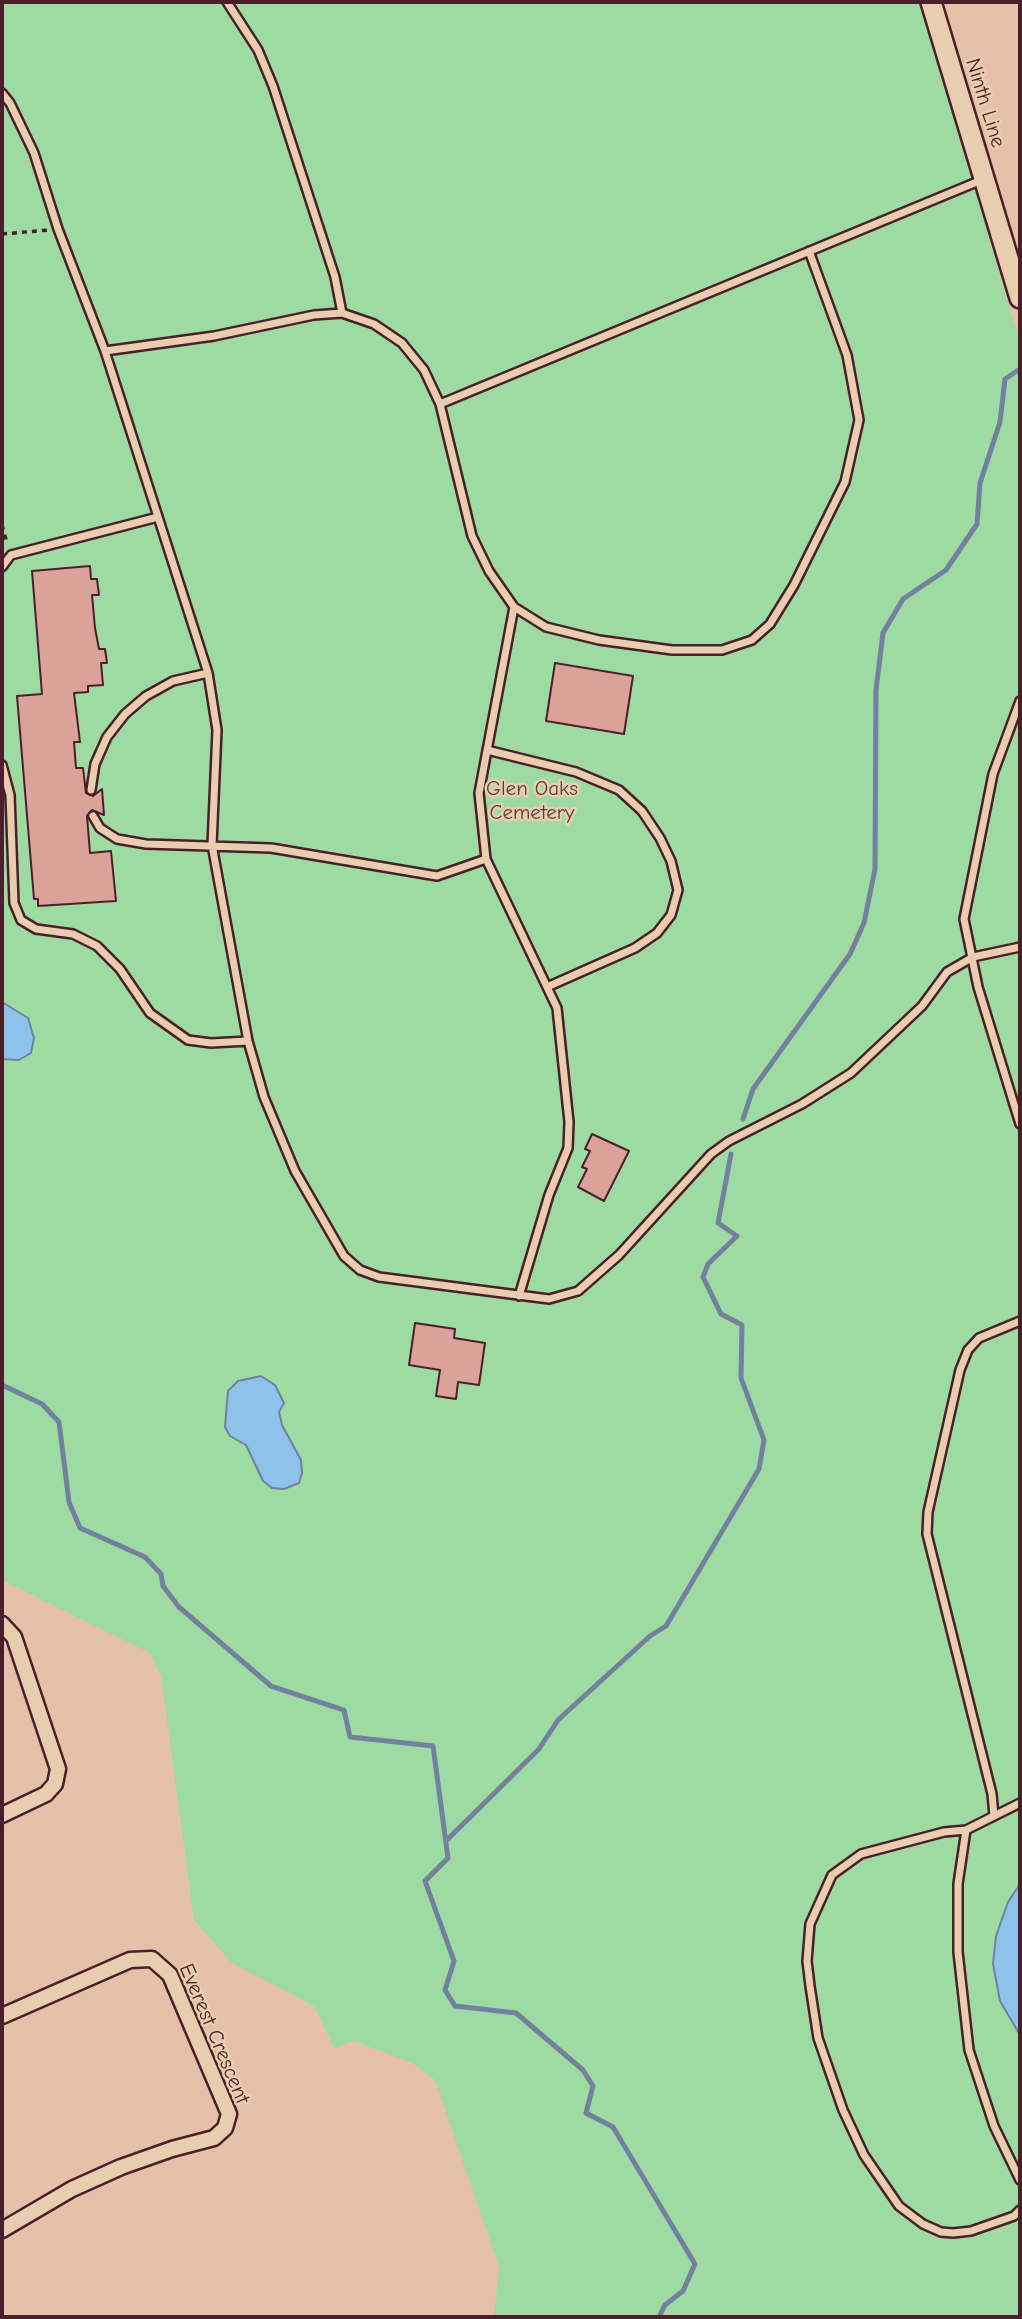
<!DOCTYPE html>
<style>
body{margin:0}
#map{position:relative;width:1022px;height:2319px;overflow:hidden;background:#e5c1a9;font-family:"Comic Neue",sans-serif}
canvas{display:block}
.frame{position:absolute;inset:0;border:4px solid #4a1f2b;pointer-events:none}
</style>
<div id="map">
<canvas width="1022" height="2319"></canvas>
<div class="frame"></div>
</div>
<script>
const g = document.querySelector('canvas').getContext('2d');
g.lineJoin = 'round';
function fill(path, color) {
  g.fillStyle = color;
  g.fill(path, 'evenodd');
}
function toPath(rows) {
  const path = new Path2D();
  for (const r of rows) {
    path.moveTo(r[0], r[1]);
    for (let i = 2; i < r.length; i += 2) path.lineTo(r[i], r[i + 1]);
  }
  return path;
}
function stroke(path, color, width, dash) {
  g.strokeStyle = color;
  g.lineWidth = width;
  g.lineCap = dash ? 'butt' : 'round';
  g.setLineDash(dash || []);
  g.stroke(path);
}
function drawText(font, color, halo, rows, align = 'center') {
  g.font = font + ' "Comic Neue",sans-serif';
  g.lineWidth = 5;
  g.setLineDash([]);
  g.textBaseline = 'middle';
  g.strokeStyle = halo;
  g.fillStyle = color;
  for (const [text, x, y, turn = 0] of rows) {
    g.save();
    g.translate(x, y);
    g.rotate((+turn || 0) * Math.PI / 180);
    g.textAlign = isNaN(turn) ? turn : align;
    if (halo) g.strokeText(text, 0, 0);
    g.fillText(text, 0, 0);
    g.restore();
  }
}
fill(toPath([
 [2,2,921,2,1020,344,1020,2317,494,2317,499,2267,435,2080,412,2063,354,2041,334,2048,314,2006,232,1963,194,1920,161,1676,150,1653,2,1580,2,1059,19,1060,14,1008,2,1002],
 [279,1412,282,1425,301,1460,263,1481,246,1445]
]), '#9edba2');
const water = toPath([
 [2,1002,28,1018,34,1038,31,1053,19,1060,2,1059,2,1002],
 [261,1376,275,1385,284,1403,279,1412,282,1425,301,1460,302,1473,299,1483,284,1489,272,1488,263,1481,246,1445,230,1436,225,1427,228,1391,238,1381,261,1376],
 [1020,1884,1020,2035,1000,2001,993,1964,996,1936,1008,1902,1020,1884]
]);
fill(water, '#8ec2eb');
stroke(water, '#73819e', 2);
stroke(toPath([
 [743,1119,753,1089,850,954,864,923,875,869,876,690,883,633,903,599,946,570,977,524,980,483,1000,422,1005,379,1020,369],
 [2,1385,42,1404,59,1422,69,1502,80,1528,145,1557,161,1574,163,1586,179,1607,271,1686,344,1710,350,1737,433,1746,448,1858,425,1881,454,1961,445,1990,455,2006,516,2013,583,2070,593,2086,586,2113,613,2127,695,2264,683,2291,665,2305,659,2317],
 [447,1840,539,1749,558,1720,650,1636,666,1626,759,1469,764,1440,741,1378,742,1325,721,1314,703,1277,708,1264,737,1236,718,1223,731,1154]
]), '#73819e', 5);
const building = toPath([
 [90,566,91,579,97,579,99,595,92,595,95,628,99,649,105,649,107,663,101,663,103,685,88,686,88,692,74,693,80,742,74,742,76,768,83,768,86,793,93,796,102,789,104,815,92,810,87,816,90,853,111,851,116,901,38,906,38,899,34,899,17,696,42,694,32,571,90,566],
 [555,663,633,676,624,734,546,721,555,663],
 [592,1134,629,1151,604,1201,578,1187,587,1169,582,1167,590,1151,585,1149,592,1134],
 [415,1323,455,1329,454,1338,485,1343,479,1385,458,1382,456,1399,436,1396,440,1370,409,1365,415,1323]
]);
fill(building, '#dba299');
stroke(building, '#4a1f2b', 2);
const lane = toPath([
 [227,2,258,50,273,86,335,277,342,313],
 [2,93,10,103,34,153,58,229,105,351,208,673,217,730,212,845,248,1041,264,1097,295,1171,344,1256,360,1270,379,1277,549,1299,578,1291,619,1255,711,1154,729,1141,802,1104,851,1073,922,1006,947,972,973,957,1020,947],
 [105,351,214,336,314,315,342,313,374,324,402,343,424,370,440,404,472,536,489,571,514,607,546,627,599,640,672,650,722,650,752,640,770,624,794,585,845,482,859,420,847,355,809,251],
 [440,404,984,179],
 [2,567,11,555,158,517],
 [514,607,479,793,486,859,557,1008,569,1122,568,1148,549,1195,519,1296],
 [1020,701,993,774,964,919,978,987,1020,1124],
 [487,750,576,772,619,790,642,811,660,838,671,861,678,890,671,915,657,933,635,948,547,987],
 [2,765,10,795,14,903,21,920,36,929,73,934,97,946,120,969,150,1013,188,1040,211,1043,248,1041],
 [91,790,95,764,107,737,125,714,146,696,173,681,208,673],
 [93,816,100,828,117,839,146,844,271,848,437,876,486,859],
 [1020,1803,966,1830,958,1884,958,1952,969,2050,994,2126,1020,2180],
 [994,1816,992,1794,927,1534,928,1512,960,1370,968,1350,979,1338,1020,1321],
 [966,1830,944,1832,861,1854,832,1875,810,1924,807,1961,810,1986,818,2038,843,2110,864,2155,899,2206,923,2224,941,2232,953,2233,971,2231,1014,2216,1020,2210]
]);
const street = toPath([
 [2,1624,14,1637,58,1769,55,1784,46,1794,2,1815],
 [2,2016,130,1960,152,1959,170,1975,229,2114,225,2128,214,2138,172,2149,121,2167,72,2189,2,2230]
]);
const secondary = toPath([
 [931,2,1020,298]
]);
stroke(lane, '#4a1f2b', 12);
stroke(street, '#4a1f2b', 19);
stroke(secondary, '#4a1f2b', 24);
stroke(toPath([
 [2,234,49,230],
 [2,525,7,543]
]), '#4a1f2b', 3.5, [5, 5]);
stroke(lane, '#e8cdaf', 7);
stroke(street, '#e8cdaf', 14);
stroke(secondary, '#e8cdaf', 19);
drawText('21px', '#4a1f2b', '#e8cdaf', [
 ["Ninth Line",985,103,73],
 ["Everest Crescent",214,2034,67]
]);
drawText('21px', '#573b3d', '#e8cdaf', [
 ["Glen Oaks",532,789],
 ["Cemetery",532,813]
]);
</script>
